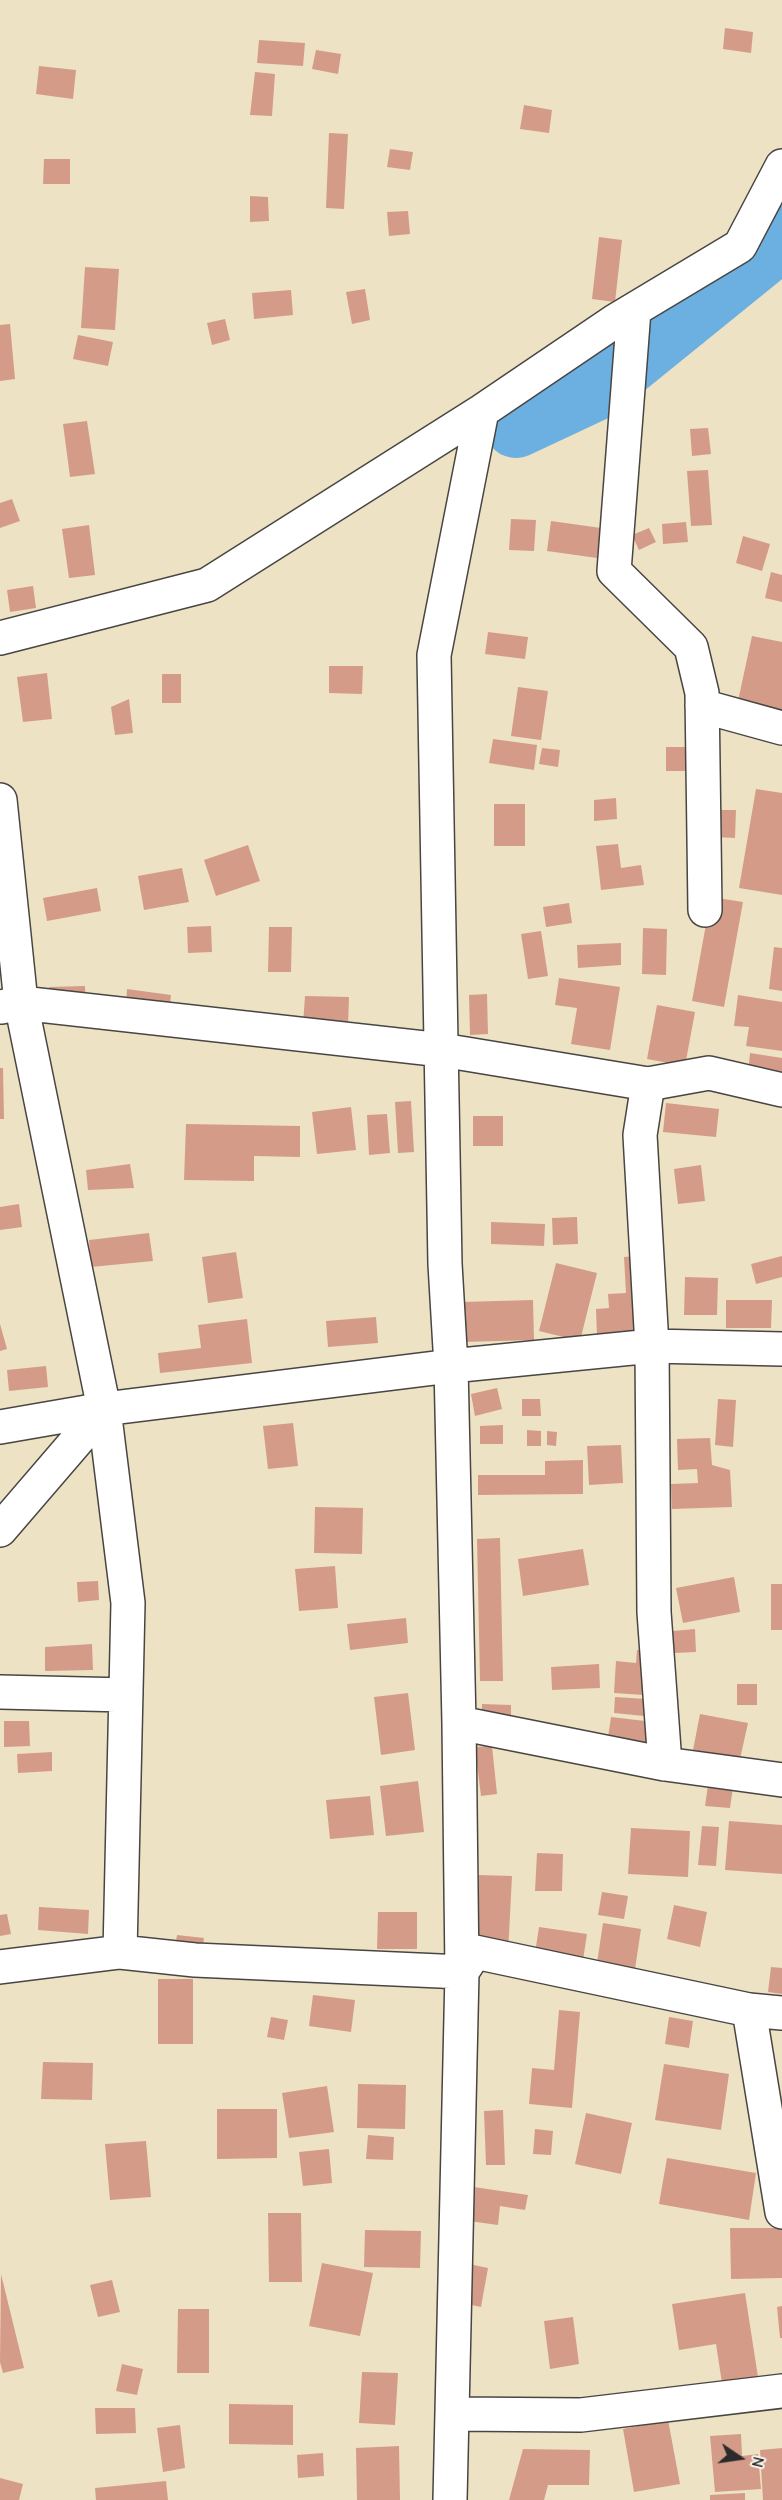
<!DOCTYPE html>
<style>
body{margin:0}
#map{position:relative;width:782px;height:2500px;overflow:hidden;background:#eee2c4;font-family:"Comic Neue",sans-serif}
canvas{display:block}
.north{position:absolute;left:710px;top:2428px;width:60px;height:60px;-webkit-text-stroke:4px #f7f3e8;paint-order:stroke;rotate:103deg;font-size:16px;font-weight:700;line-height:24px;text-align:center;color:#2b2b2b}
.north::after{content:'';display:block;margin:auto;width:21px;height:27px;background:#2b2b2b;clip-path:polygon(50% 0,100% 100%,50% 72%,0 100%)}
</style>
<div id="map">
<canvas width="782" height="2500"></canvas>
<div class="north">N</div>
</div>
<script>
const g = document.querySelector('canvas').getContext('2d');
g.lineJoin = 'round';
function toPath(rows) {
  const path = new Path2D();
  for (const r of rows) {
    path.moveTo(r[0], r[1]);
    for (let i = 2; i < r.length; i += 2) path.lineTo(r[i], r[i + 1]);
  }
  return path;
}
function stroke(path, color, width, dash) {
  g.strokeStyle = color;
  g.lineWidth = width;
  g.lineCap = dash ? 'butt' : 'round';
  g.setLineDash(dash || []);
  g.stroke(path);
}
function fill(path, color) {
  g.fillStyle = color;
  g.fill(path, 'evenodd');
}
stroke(toPath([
 [516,426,597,388,782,238]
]), '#6cb0e2', 64);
fill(toPath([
 [725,28,753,32,751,53,723,49],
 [259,40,305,43,303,66,257,63],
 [316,50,341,54,338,74,312,69],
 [39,66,76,70,73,99,36,94],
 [255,72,275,74,272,116,250,115],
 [524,105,552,110,549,133,520,129],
 [329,133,348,134,344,209,326,208],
 [390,149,413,152,410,170,387,167],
 [44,159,70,159,70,184,43,184],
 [250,196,268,197,269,221,250,222],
 [408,211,410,234,389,236,387,212],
 [599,237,622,240,615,302,592,299],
 [85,267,119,269,115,330,81,328],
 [365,289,370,320,352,324,346,292],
 [291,290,293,315,254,319,252,293],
 [225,319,230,340,212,345,207,323],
 [10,324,15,379,0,381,0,325],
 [78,335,113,342,108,366,73,359],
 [87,421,95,474,70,477,63,424],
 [708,428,711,454,692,456,690,429],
 [708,470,712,525,691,526,687,471],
 [12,499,20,521,0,528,0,503],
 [511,519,536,520,534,551,509,550],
 [551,521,601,528,597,558,547,551],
 [686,522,688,542,663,544,662,524],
 [89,525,95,575,69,578,62,529],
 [649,528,656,542,639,550,632,535],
 [743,536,770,544,762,571,736,563],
 [771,572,782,575,782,602,765,598],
 [33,586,36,608,10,612,7,590],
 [488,632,528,637,525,659,485,654],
 [752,636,782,642,782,710,738,701],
 [329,666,363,666,362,694,329,693],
 [47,673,52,719,23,722,17,677],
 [162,674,181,674,181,703,162,703],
 [518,687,548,691,541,740,511,736],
 [129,699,133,733,115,735,111,707],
 [493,739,537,745,534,770,489,763],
 [666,747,686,747,686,771,666,771],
 [542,748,560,750,558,767,539,764],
 [756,789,782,793,782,895,739,888],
 [616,798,617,819,594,821,594,800],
 [494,804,525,804,525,846,494,846],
 [715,810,736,810,735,838,714,837],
 [618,844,621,868,641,865,644,885,601,890,596,846],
 [248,845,260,881,216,896,204,860],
 [182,868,189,902,144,910,138,876],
 [97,888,101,911,47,921,43,898],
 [711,897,743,902,724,1007,692,1001],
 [569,903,572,923,546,927,543,907],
 [211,926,212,952,188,953,187,927],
 [269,927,292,927,291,972,268,972],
 [643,928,667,929,666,975,642,974],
 [541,931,548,976,528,979,521,934],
 [621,943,621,965,578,968,577,945],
 [774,947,782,948,782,991,769,989],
 [559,978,620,987,610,1050,571,1044,577,1008,555,1005],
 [85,986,86,1006,49,1007,49,987],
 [127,989,171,995,169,1014,126,1008],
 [487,994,488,1034,470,1035,469,995],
 [738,995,782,1002,782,1051,746,1046,749,1027,734,1026],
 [305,996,349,997,348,1026,303,1025],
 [657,1005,695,1012,685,1066,647,1059],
 [750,1053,782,1058,782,1078,748,1074],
 [0,1068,3,1068,4,1119,0,1119],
 [411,1101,414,1152,398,1153,395,1102],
 [666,1103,719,1109,716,1137,663,1132],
 [351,1107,356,1150,317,1154,312,1112],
 [387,1114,390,1153,369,1155,367,1115],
 [473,1116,503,1116,503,1146,473,1146],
 [186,1124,300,1126,300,1157,254,1156,254,1181,184,1180],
 [130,1164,134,1188,88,1190,86,1170],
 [701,1165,705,1201,678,1204,674,1169],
 [19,1204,22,1227,0,1230,0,1207],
 [577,1217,578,1244,553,1245,552,1218],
 [491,1222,545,1224,544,1246,491,1244],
 [149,1233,153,1261,91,1267,89,1240],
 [236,1252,243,1298,208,1303,202,1257],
 [636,1256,641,1333,597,1336,596,1309,609,1308,608,1294,626,1293,624,1257],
 [782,1256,782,1277,756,1284,751,1264],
 [556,1263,597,1273,580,1341,539,1331],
 [685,1277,718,1278,717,1315,684,1315],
 [533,1300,534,1340,463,1342,462,1302],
 [726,1300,772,1300,771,1328,726,1328],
 [376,1317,378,1343,328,1347,326,1321],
 [247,1319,252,1363,160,1373,158,1353,201,1348,198,1325],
 [0,1324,7,1349,0,1351],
 [46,1366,48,1387,9,1391,7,1370],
 [497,1388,502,1409,475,1416,471,1394],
 [522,1399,540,1399,541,1416,522,1416],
 [718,1399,736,1400,733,1447,715,1445],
 [293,1423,298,1466,268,1469,263,1426],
 [503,1425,503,1444,480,1444,480,1426],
 [527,1430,541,1431,541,1446,527,1446],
 [547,1431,557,1432,556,1446,547,1445],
 [710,1438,712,1465,730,1470,732,1507,672,1509,671,1484,698,1483,697,1469,678,1470,677,1439],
 [621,1445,623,1483,589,1485,587,1446],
 [583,1460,583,1494,478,1495,478,1475,545,1475,545,1461],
 [315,1507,363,1508,362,1554,314,1553],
 [500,1538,503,1681,480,1681,477,1539],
 [583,1549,589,1585,523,1596,518,1559],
 [335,1566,338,1608,299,1611,295,1569],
 [734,1577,740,1612,683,1623,676,1588],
 [98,1581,99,1600,78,1602,77,1582],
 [771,1584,782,1584,782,1630,771,1630],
 [406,1618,408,1643,350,1650,347,1624],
 [695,1629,696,1652,674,1653,673,1631],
 [92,1644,93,1670,45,1671,45,1647],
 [637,1650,661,1651,658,1696,614,1693,616,1661,636,1663],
 [599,1664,600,1688,552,1690,551,1667],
 [737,1684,757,1684,757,1705,737,1705],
 [408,1693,415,1750,381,1755,374,1697],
 [615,1697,646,1699,644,1716,614,1713],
 [482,1704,511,1705,511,1728,481,1728],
 [700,1714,748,1723,740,1759,693,1750],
 [611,1717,662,1723,659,1744,608,1737],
 [4,1721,29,1721,30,1746,4,1747],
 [492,1746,497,1794,481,1796,475,1747],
 [52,1752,52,1771,18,1773,17,1754],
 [418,1781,424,1832,386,1836,380,1786],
 [708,1785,733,1787,730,1808,705,1806],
 [370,1796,374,1835,330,1839,326,1800],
 [729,1821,782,1825,782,1874,725,1870],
 [702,1826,719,1827,716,1866,698,1865],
 [631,1828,690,1831,688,1877,628,1874],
 [537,1853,563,1854,562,1891,535,1891],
 [479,1875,512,1876,508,1954,475,1952],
 [602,1892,628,1896,624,1919,598,1915],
 [674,1905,707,1912,700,1947,667,1939],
 [39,1907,89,1910,88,1934,38,1930],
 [378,1912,417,1912,417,1949,377,1949],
 [7,1914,11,1934,0,1936,0,1915],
 [603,1923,641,1929,635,1969,597,1963],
 [539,1927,587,1934,583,1960,535,1953],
 [177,1935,204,1938,202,1952,175,1948],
 [771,1967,782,1968,782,1994,768,1992],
 [158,1979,193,1979,193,2044,158,2044],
 [313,1995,355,2000,351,2032,309,2026],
 [559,2010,580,2012,572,2108,529,2104,532,2068,554,2070],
 [271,2017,288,2020,284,2040,267,2037],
 [669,2017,693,2021,689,2048,665,2044],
 [43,2062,93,2063,92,2100,41,2099],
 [664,2064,729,2074,721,2130,655,2120],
 [358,2084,406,2085,405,2129,357,2128],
 [327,2086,334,2132,289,2138,282,2093],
 [217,2109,277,2109,277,2158,217,2159],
 [503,2110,505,2165,486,2165,484,2111],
 [586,2113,632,2123,621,2174,575,2164],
 [535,2129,553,2131,551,2155,533,2154],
 [368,2135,394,2137,393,2160,366,2159],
 [146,2141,151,2197,110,2200,105,2144],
 [329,2149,332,2183,303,2186,299,2152],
 [667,2158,756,2173,749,2220,659,2204],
 [474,2187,528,2195,525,2210,500,2206,498,2225,469,2221],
 [268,2213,301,2213,302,2282,269,2282],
 [730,2228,782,2228,782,2278,731,2279],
 [365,2230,421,2231,420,2268,364,2267],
 [322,2263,373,2273,360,2336,309,2326],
 [469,2264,488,2268,481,2307,462,2303],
 [1,2274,24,2368,3,2373,0,2362],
 [112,2280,120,2312,98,2317,90,2285],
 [745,2293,758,2377,722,2383,716,2344,679,2350,672,2304],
 [782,2306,782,2338,780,2338,777,2307],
 [178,2309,209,2309,209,2373,177,2373],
 [573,2317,579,2364,550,2369,544,2321],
 [122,2364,143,2369,137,2395,116,2391],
 [362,2372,398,2373,395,2425,359,2423],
 [229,2404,293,2405,293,2445,229,2444],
 [95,2408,135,2408,136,2433,96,2434],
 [668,2420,680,2484,634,2492,623,2429],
 [180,2425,185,2468,163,2472,157,2428],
 [741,2434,742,2456,758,2454,761,2489,715,2492,710,2436],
 [399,2446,400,2500,357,2500,356,2448],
 [782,2448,782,2500,763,2500,760,2450],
 [523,2449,590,2450,589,2485,548,2485,544,2500,509,2500],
 [323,2453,324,2476,298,2478,297,2455],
 [0,2478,23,2484,19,2500,0,2500],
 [166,2481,168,2500,96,2500,95,2488],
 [745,2493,745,2500,710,2500,710,2495]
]), '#d49c88');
const minor = toPath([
 [634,310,614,571,691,647,702,693,705,910],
 [0,638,207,585,482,411,615,321,740,246,782,166],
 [702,706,782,728],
 [0,800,21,1003,104,1409,128,1603,120,1952],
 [1,1007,21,1003,442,1050,648,1084,709,1073,782,1090],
 [648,1084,640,1135,652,1346,654,1612,665,1764],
 [0,1427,104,1409,451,1366,652,1346,782,1349],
 [0,1530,104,1409],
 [0,1692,126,1695],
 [459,1723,665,1764,782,1780],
 [0,1967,120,1952,195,1960,462,1972,475,1952,749,2010,782,2013],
 [749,2010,782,2212],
 [453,2414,581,2415,782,2391],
 [450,2500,462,1972,459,1723,451,1366,445,1264,434,655,482,411]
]);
stroke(minor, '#484642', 36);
stroke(minor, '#fff', 33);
</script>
